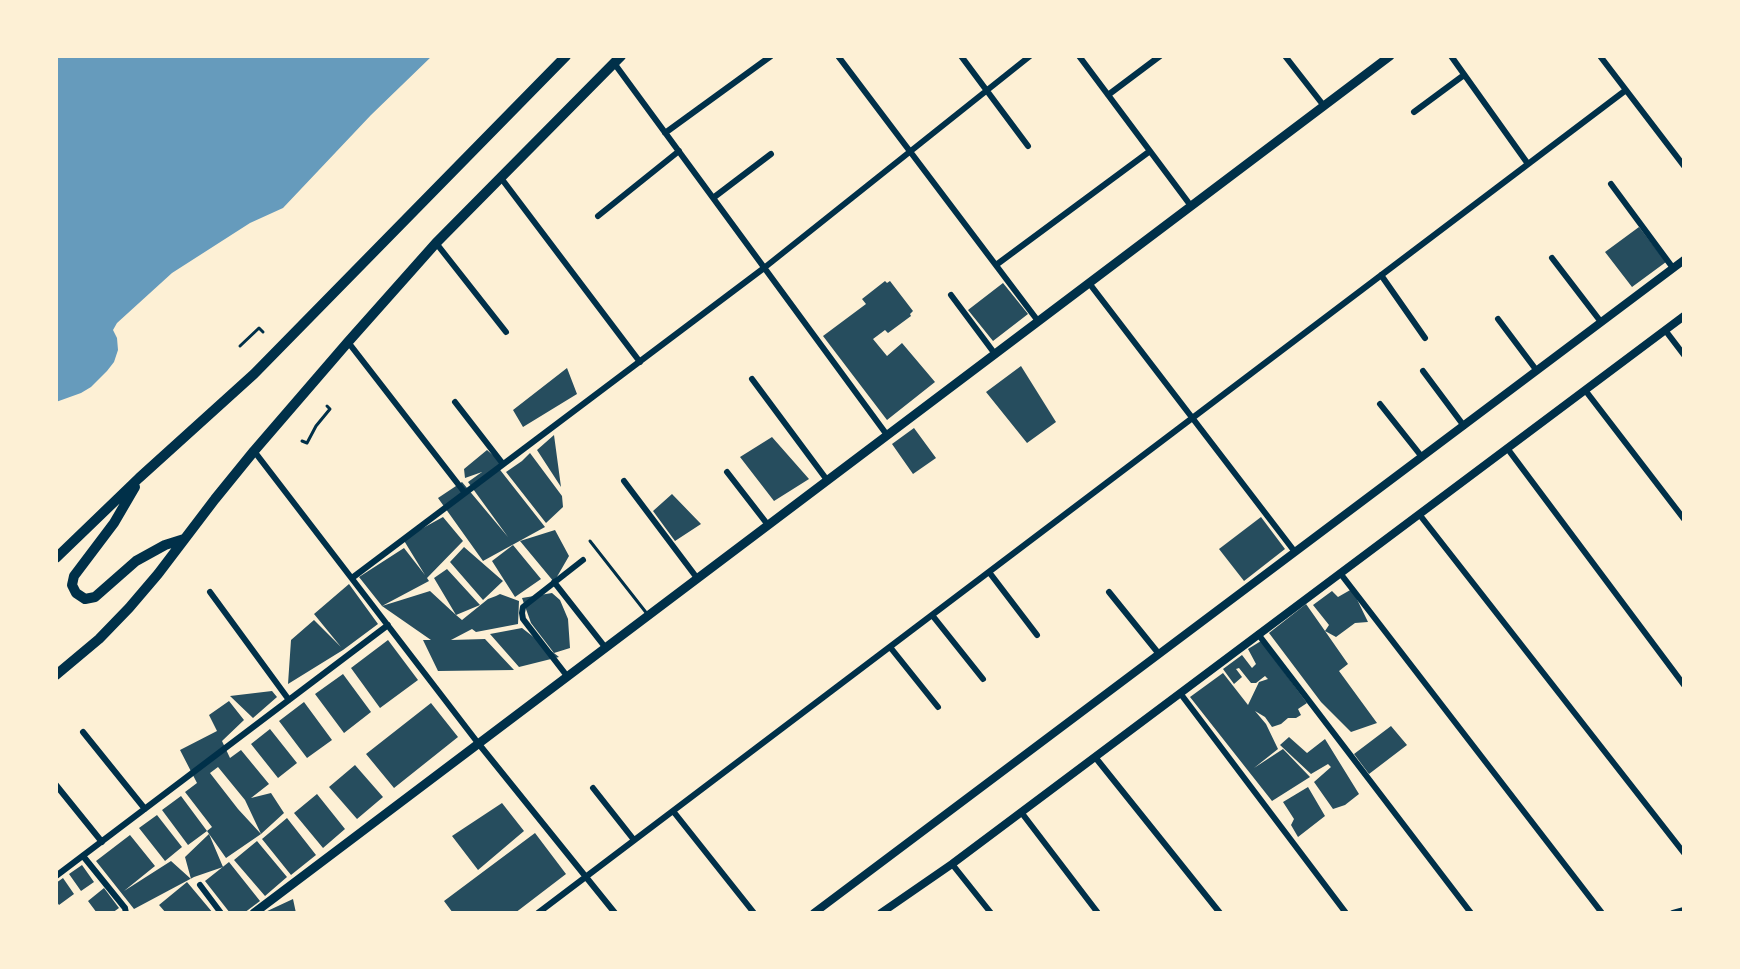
<!DOCTYPE html>
<style>
body{margin:0}
#map{position:relative;width:1740px;height:969px;overflow:hidden;background:#fdf0d5;font-family:Raleway,sans-serif}
canvas{display:block}
.frame{position:absolute;inset:0;border:58px solid #fdf0d5;pointer-events:none}
</style>
<div id="map">
<canvas width="1740" height="969"></canvas>
<div class="frame"></div>
</div>
<script>
const g = document.querySelector('canvas').getContext('2d');
g.lineJoin = 'round';
function fill(path, color) {
  g.fillStyle = color;
  g.fill(path, 'evenodd');
}
function toPath(rows) {
  const path = new Path2D();
  for (const r of rows) {
    path.moveTo(r[0], r[1]);
    for (let i = 2; i < r.length; i += 2) path.lineTo(r[i], r[i + 1]);
  }
  return path;
}
function stroke(path, color, width, dash) {
  g.strokeStyle = color;
  g.lineWidth = width;
  g.lineCap = dash ? 'butt' : 'round';
  g.setLineDash(dash || []);
  g.stroke(path);
}
fill(toPath([
 [56,56,432,56,371,115,283,208,250,223,172,273,117,323,113,330,117,338,118,350,114,362,107,371,91,387,81,393,56,402]
]), '#669bbc');
fill(toPath([
 [1639,227,1666,262,1632,287,1605,252],
 [885,281,887,283,890,281,913,311,910,314,911,316,888,333,885,330,873,339,887,356,902,343,935,382,887,420,823,336,866,304,862,299],
 [1003,283,1028,314,993,341,968,310],
 [1021,366,1056,422,1027,443,986,392],
 [567,368,577,394,523,427,513,410],
 [914,428,936,458,913,474,892,444],
 [554,435,561,487,537,450],
 [772,437,809,479,774,501,740,457],
 [487,450,503,464,497,466,545,527,483,561,438,498,462,482,508,537,468,482,482,472,465,478,464,469],
 [530,453,562,496,563,507,546,523,506,472,522,461],
 [672,494,701,524,675,541,653,511],
 [443,517,463,541,427,578,429,581,382,606,359,577,404,548,425,575,403,539],
 [1261,517,1285,549,1244,581,1219,549],
 [555,530,569,556,554,582,520,541],
 [513,545,541,579,515,597,492,561],
 [464,547,503,581,483,600,450,562],
 [447,569,480,605,456,615,462,620,488,599,496,596,500,594,519,601,518,624,476,632,472,629,451,640,485,639,514,670,438,671,423,640,431,640,382,606,430,591,456,615,434,578],
 [349,584,378,624,343,650,288,684,291,640,314,620,341,647,314,614],
 [1352,589,1368,622,1355,623,1336,637,1325,631,1348,664,1339,671,1377,723,1351,732,1321,702,1269,633,1306,604,1325,631,1329,625,1313,605,1332,591,1338,597],
 [552,593,560,600,568,619,570,648,554,653,531,623,522,598],
 [522,628,559,657,519,667,490,634],
 [388,640,418,680,380,708,351,668],
 [1261,641,1307,703,1298,709,1301,715,1296,718,1288,718,1281,724,1272,727,1265,717,1255,711,1266,724,1278,749,1254,768,1283,749,1310,777,1272,801,1190,697,1223,673,1248,705,1259,682,1268,679,1265,676,1256,683,1251,683,1239,668,1236,669,1242,677,1234,684,1223,669,1242,655,1252,668,1256,664,1248,649],
 [343,674,371,712,344,733,315,694],
 [272,691,277,697,253,718,230,696],
 [229,701,244,720,222,741,230,758,241,750,269,784,251,798,271,793,284,813,261,834,245,800,218,767,210,773,238,809,261,834,226,858,207,831,212,827,185,792,197,783,180,750,217,731,209,715],
 [304,702,332,740,307,758,279,721],
 [431,703,458,737,394,788,366,754],
 [1391,726,1407,745,1369,774,1354,754],
 [270,729,297,763,278,778,251,744],
 [1289,737,1307,753,1325,739,1359,794,1345,805,1333,809,1314,782,1331,767,1328,764,1311,774,1280,745],
 [355,765,383,797,357,819,329,787],
 [1308,787,1325,816,1298,837,1291,825,1294,819,1283,802],
 [317,794,345,829,323,848,294,813],
 [181,796,207,831,188,845,162,810],
 [502,803,524,831,478,870,452,836],
 [157,815,182,847,165,861,139,828],
 [287,818,316,855,291,875,262,839],
 [535,833,566,874,515,913,453,913,444,901],
 [209,834,223,867,194,877,134,909,96,861,130,835,155,866,124,891,171,861,191,879,185,857],
 [257,841,287,877,265,896,234,860],
 [229,862,260,901,244,913,230,913,205,881],
 [82,865,94,882,81,891,69,874],
 [63,878,74,894,59,905,56,901,56,883],
 [187,882,213,913,166,913,159,905],
 [104,888,119,908,112,913,97,913,88,901],
 [293,899,296,913,263,913]
]), '#264d5e');
stroke(toPath([
 [240,346,259,328,263,332],
 [302,441,307,443,316,426,330,409,327,406]
]), '#003049', 3);
stroke(toPath([
 [590,541,648,615]
]), '#003049', 3);
stroke(toPath([
 [838,56,1038,321],
 [961,56,1028,146],
 [1079,56,1191,206],
 [1285,56,1324,106],
 [1451,56,1528,164],
 [1600,56,1684,166],
 [614,63,887,435],
 [1108,95,1160,56],
 [1414,112,1464,75],
 [665,133,771,56],
 [501,178,640,362],
 [1611,184,1673,268],
 [713,198,771,154],
 [598,216,679,151],
 [436,243,506,332],
 [1552,258,1601,322],
 [996,265,1150,151],
 [1381,275,1425,338],
 [1089,283,1295,552],
 [951,295,995,354],
 [1498,319,1537,371],
 [1665,330,1684,355],
 [348,342,465,493],
 [1423,371,1464,426],
 [752,379,827,480],
 [1585,390,1684,519],
 [455,402,503,464],
 [1380,404,1422,457],
 [1507,448,1684,685],
 [254,451,478,743,615,913],
 [727,472,768,525],
 [624,481,697,578],
 [1419,514,1684,853],
 [989,572,1037,635],
 [1340,573,1602,913],
 [352,578,764,268,1030,56],
 [554,582,605,647],
 [210,592,289,700],
 [1109,592,1159,654],
 [932,615,983,679],
 [1258,634,1471,913],
 [890,647,938,707],
 [567,676,523,619,522,613,523,607,583,560],
 [1180,693,1346,913],
 [83,732,145,809],
 [1095,757,1220,913],
 [56,785,102,842],
 [593,788,634,840],
 [673,811,754,913],
 [1021,812,1098,913],
 [83,856,125,908,126,913],
 [952,864,991,913],
 [56,876,388,625],
 [200,885,221,913],
 [538,913,1626,90],
 [1673,913,1684,910]
]), '#003049', 6);
stroke(toPath([
 [814,913,1684,260],
 [881,913,952,864,1684,316]
]), '#003049', 8);
stroke(toPath([
 [254,913,1390,56]
]), '#003049', 9);
stroke(toPath([
 [135,487,114,523,74,576,72,585,76,593,85,599,95,597,136,561,165,545,184,539],
 [56,558,139,478,254,374,566,56],
 [56,675,99,639,129,608,158,574,215,499,254,451,348,342,436,243,621,56]
]), '#003049', 10);
</script>
